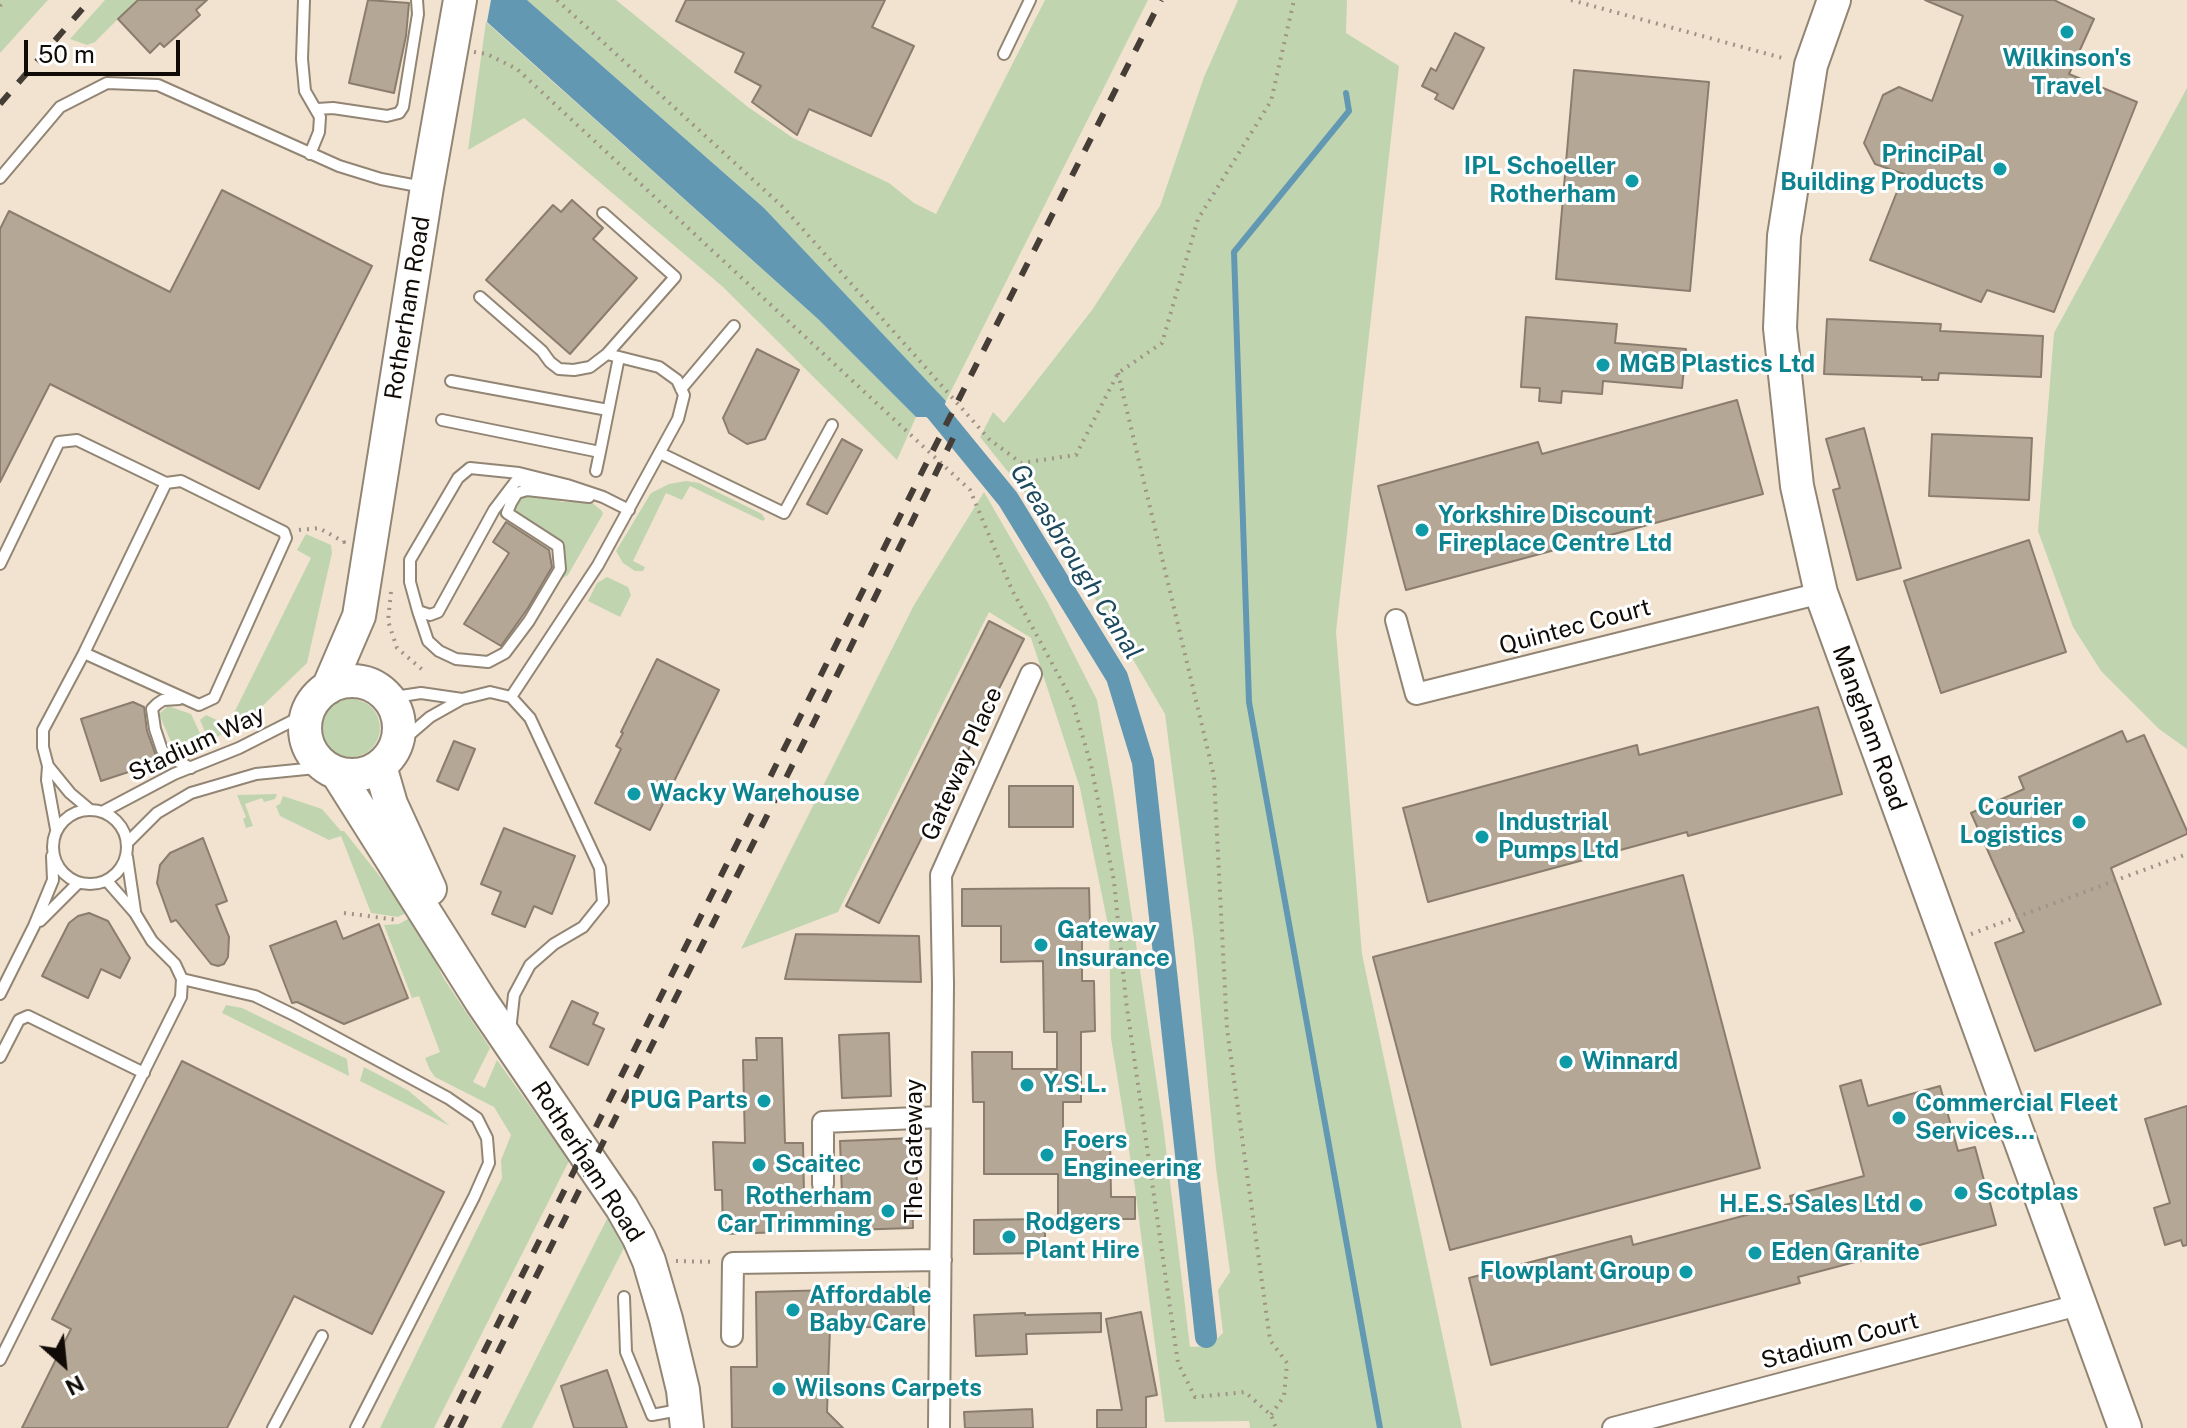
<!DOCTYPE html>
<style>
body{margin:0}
#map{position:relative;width:2187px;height:1428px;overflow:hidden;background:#f2e3d1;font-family:"Public Sans",sans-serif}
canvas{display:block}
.north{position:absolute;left:24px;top:1324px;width:80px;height:80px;-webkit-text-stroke:6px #fff;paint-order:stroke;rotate:153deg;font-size:22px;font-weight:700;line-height:32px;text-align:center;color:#100b06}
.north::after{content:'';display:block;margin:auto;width:28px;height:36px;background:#100b06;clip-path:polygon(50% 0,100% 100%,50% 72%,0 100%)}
.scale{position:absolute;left:24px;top:40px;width:156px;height:36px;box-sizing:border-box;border:4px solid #100b06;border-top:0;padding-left:10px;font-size:24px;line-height:28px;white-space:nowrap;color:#100b06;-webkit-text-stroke:6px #fff;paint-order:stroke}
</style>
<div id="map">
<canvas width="2187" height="1428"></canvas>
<div class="north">N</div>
<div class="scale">50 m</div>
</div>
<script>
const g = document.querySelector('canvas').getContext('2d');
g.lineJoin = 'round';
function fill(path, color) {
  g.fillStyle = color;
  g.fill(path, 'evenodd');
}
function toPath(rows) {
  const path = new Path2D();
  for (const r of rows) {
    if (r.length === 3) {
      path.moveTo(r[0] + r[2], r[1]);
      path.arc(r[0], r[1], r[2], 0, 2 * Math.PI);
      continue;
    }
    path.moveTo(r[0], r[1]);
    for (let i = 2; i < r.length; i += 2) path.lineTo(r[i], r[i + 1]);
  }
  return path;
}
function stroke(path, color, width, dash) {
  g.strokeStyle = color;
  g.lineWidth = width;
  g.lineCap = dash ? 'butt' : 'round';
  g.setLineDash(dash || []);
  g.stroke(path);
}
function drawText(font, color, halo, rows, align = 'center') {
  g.font = font + ' "Public Sans",sans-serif';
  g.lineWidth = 6;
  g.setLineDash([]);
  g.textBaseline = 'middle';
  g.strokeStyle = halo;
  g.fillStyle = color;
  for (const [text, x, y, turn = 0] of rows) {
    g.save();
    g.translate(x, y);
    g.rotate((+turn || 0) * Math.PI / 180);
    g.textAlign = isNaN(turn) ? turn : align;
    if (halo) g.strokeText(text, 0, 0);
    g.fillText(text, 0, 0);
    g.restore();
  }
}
fill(toPath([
 [0,0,48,0,0,53],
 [105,0,137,0,95,42,87,45,70,39],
 [527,0,616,0,748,107,793,138,889,183,914,203,936,214,1045,0,1148,0,946,401,764,208],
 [1238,0,1347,0,1346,33,1399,66,1336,632,1362,954,1462,1428,1250,1428,1249,1421,1165,1422,1135,1188,1111,1038,1109,930,1080,788,1031,638,989,612,838,912,741,949,914,605,984,492,1047,601,1097,700,1113,790,1163,1124,1190,1347,1209,1346,1223,1333,1218,1290,1230,1272,1216,1168,1194,940,1165,714,1114,627,1025,493,980,437,993,412,1004,423,1092,310,1160,206,1204,77],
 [486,22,818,319,916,417,897,460,723,287,524,118,468,150],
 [2187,88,2187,749,2159,729,2101,671,2073,627,2038,531,2054,333],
 [686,481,699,483,762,514,765,519,763,521,690,486,682,500,666,493,633,561,645,567,643,571,635,571,623,563,616,551,651,493,669,484],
 [521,494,545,496,562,502,590,501,602,511,603,514,568,575,561,579,565,555,563,547,556,538,512,509],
 [306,534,331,545,332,553,307,663,250,718,212,740,208,739,200,720,206,715,228,725,311,558,297,550],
 [607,577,628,587,631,595,620,617,588,601,597,583],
 [351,728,29],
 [168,706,191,714,204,742,182,752,174,749,159,714],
 [277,794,275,799,264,802,262,798,245,804,253,826,246,828,243,819,246,817,237,795],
 [283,796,322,809,341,831,344,831,408,912,398,917,371,913,341,836,329,840,280,816,276,806,280,804],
 [413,916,444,979,490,1048,473,1082,485,1088,497,1060,569,1161,434,1428,380,1428,502,1178,501,1160,511,1135,494,1107,435,1077,430,1070,425,1058,440,1052,419,996,412,998,384,925,399,924],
 [226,1005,242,1008,347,1059,349,1076,222,1013],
 [364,1067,409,1091,450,1126,360,1081],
 [610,1213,625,1246,532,1428,501,1428]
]), '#c0d5af');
fill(toPath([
 [491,0,527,0,764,208,946,401,938,423,926,417,916,417,818,319,487,22]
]), '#6298b2');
stroke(toPath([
 [1346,93,1349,111,1234,252,1249,702,1380,1428]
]), '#6298b2', 6);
stroke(toPath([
 [923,395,1008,499,1117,677,1143,762,1206,1337]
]), '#6298b2', 22);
const building = toPath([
 [138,0,207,0,196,10,200,15,164,47,160,43,150,53,118,19,138,0],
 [368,0,409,3,406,36,394,93,349,83,368,0],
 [686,0,885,0,872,27,914,46,871,136,809,109,797,135,752,102,761,86,735,72,744,53,676,21,686,0],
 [1925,0,2054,0,2094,19,2069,74,2137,102,2054,312,1987,290,1981,302,1870,260,1904,174,1875,164,1864,143,1883,95,1899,87,1932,101,1963,16,1925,0],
 [1455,33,1484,48,1453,109,1435,99,1438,94,1422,86,1431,68,1436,71,1455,33],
 [1574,70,1709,82,1690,291,1556,279,1574,70],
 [222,190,372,266,259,489,50,384,0,482,0,229,9,211,170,292,222,190],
 [572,200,603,228,593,239,637,278,570,354,486,280,553,205,561,212,572,200],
 [1526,317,1617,324,1615,343,1686,349,1682,388,1603,381,1602,394,1562,391,1561,403,1539,401,1540,388,1521,387,1526,317],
 [1827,319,1941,324,1940,331,2043,336,2041,377,1939,373,1938,380,1922,380,1922,377,1824,374,1827,319],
 [757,349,799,370,765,439,747,444,729,433,723,418,757,349],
 [1737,400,1763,494,1406,590,1378,486,1538,442,1542,454,1737,400],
 [1864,428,1901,568,1857,580,1833,490,1840,488,1826,439,1864,428],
 [1932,434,2032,438,2029,500,1929,496,1932,434],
 [842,439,862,450,827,514,807,504,842,439],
 [506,522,549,550,552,567,528,608,501,646,464,624,509,553,493,542,506,522],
 [2029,540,2066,652,1941,693,1904,581,2029,540],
 [989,621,1024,639,961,764,959,763,879,923,846,906,989,621],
 [657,659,719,690,650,830,595,803,621,749,616,746,623,733,621,732,657,659],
 [133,702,144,707,147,731,155,753,162,761,101,781,81,719,133,702],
 [1818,707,1842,794,1688,836,1687,832,1428,902,1403,808,1637,745,1639,755,1818,707],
 [2122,731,2127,742,2144,735,2187,831,2187,834,2111,868,2161,1004,2035,1051,1995,943,2024,932,1971,813,2024,789,2019,777,2122,731],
 [454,741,475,749,458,790,437,781,454,741],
 [1009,786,1073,786,1073,827,1009,827,1009,786],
 [504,828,575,856,552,914,534,906,525,927,492,914,501,892,481,884,504,828],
 [203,838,227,901,216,905,229,937,228,957,224,964,218,966,211,964,176,920,171,922,157,883,160,865,170,853,203,838],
 [1683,875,1760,1168,1450,1250,1373,957,1683,875],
 [1089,888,1090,925,1082,925,1082,981,1094,981,1095,1031,1081,1032,1081,1102,1063,1102,1063,1136,1110,1136,1111,1197,1135,1197,1135,1219,1058,1219,1058,1174,984,1174,984,1102,973,1102,972,1052,1012,1052,1012,1069,1057,1069,1057,1032,1044,1032,1043,961,1001,962,1001,926,962,926,962,889,1089,888],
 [89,913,108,921,130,958,120,978,101,969,88,998,42,976,69,923,78,916,89,913],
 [336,921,343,939,379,924,408,998,344,1024,297,1002,292,1003,270,946,336,921],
 [796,934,919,936,921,982,785,979,796,934],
 [572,1001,598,1013,593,1024,604,1029,588,1065,550,1047,572,1001],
 [889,1033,891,1096,842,1098,839,1035,889,1033],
 [756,1038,782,1038,785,1143,803,1143,804,1196,842,1195,840,1141,915,1138,917,1186,912,1186,913,1228,723,1234,722,1190,715,1190,713,1142,745,1143,743,1060,757,1060,756,1038],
 [182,1061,444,1192,372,1334,294,1296,227,1428,22,1428,71,1329,52,1319,182,1061],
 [1861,1080,1868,1106,1940,1086,1958,1151,1975,1147,1996,1225,1798,1277,1800,1283,1491,1365,1469,1278,1631,1236,1633,1245,1792,1203,1790,1196,1864,1176,1840,1086,1861,1080],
 [2187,1106,2187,1245,2183,1246,2181,1240,2165,1245,2154,1208,2170,1203,2145,1119,2187,1106],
 [1045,1219,1045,1253,974,1254,974,1220,1045,1219],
 [913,1288,914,1326,830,1328,827,1412,843,1428,732,1428,731,1367,757,1367,756,1292,913,1288],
 [1141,1312,1157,1395,1146,1397,1146,1428,1097,1428,1097,1410,1122,1410,1106,1319,1141,1312],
 [1025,1313,1025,1315,1101,1313,1101,1332,1026,1334,1027,1354,976,1356,974,1315,1025,1313],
 [607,1370,627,1428,574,1428,561,1386,607,1370],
 [1032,1409,1033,1428,965,1428,964,1412,1032,1409]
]);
fill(building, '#b5a796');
stroke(building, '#8a7d6d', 2);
const lane = toPath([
 [304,0,302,59,305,91,320,117,319,132,310,154],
 [1004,54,1030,0],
 [317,109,333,108,387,116,399,113,403,107,418,14,417,0],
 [0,178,60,107,107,83,158,85,339,166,381,179,423,187],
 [480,297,542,351,550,362,559,369,574,370,590,367,607,354],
 [451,381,608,410],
 [681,389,734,326],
 [442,420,600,452,619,357],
 [660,453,784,513,832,425],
 [596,471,600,452],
 [567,485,519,473,470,468,458,478,410,560,410,582,418,611,430,615,438,612,494,510,516,481,567,485,603,497,629,510],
 [0,564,59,442,77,440,166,483],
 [418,611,428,641,439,651,456,659,488,662,505,653,529,621,560,569,558,546,507,513,511,503,517,493,527,490,589,497],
 [511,697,598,565,678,419,684,395,677,380,659,367,607,354,675,277,603,213],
 [388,698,421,693,462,699],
 [179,699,163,700,157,704,152,709,155,729,162,750,169,757,191,768],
 [394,748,430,717,462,699,490,692,511,697,530,718,600,868,603,902,583,927,554,944,530,965,514,995,510,1031],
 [48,766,70,793,89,809],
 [90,847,37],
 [104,811,174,774,239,748,308,713],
 [56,829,47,780,48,766,43,747,43,730,84,653,166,483,181,481,284,532,286,538,214,698,199,705,84,653],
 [128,842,157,813,191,793,256,774,326,767],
 [127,857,135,911],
 [40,921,78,883],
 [182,979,255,996,296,1016,448,1098,477,1118,487,1138,489,1163,474,1197,356,1428],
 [0,994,34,926,53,880,52,856],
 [0,1057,19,1020,28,1016,144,1073],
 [624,1297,626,1352,652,1415,679,1410],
 [0,1360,181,997,182,979,175,964,152,941,135,913,107,881],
 [273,1428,322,1336]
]);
const street = toPath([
 [1396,620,1416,694,1821,593],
 [823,1184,823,1122,941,1117],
 [732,1336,733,1263,941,1260],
 [939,1428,943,984,941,875,1031,674],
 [1613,1428,2082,1304]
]);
const primary = toPath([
 [1834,0,1811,65,1784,236,1780,328,1797,486,1821,593,2125,1428],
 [352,728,47],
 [328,688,359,616,427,187,460,0],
 [380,766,391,804,430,889],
 [337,773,481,1001,622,1208,639,1238,649,1261,666,1319,683,1390,687,1428]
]);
stroke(lane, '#928574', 14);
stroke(street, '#928574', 24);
stroke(primary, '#928574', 36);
stroke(toPath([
 [557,0,784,208,989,439,1021,463,1076,455,1118,373,1162,343,1198,219,1271,101,1294,0],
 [1571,0,1786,59],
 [0,6,4,0],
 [474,52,487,54,517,69,970,490,1012,590,1072,700,1091,765,1114,881,1126,1001,1178,1363,1195,1397,1245,1392,1271,1415,1276,1428],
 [1118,373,1214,776,1227,1029,1270,1340,1287,1363,1284,1396,1271,1415],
 [299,530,319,528,344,542,344,540],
 [391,592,388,621,397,648,425,672],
 [344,913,398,920],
 [1971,934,2187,854],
 [676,1261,715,1262]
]), '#9f9386', 4, [2, 6]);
stroke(lane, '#fff', 10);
stroke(street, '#fff', 20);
stroke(primary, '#fff', 32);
stroke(toPath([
 [0,104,90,0],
 [446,1428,924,468,1161,0],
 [460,1428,813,724,954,436]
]), '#463e36', 6, [14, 14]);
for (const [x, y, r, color] of [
 [2067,32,8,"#0f9aa8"],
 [2000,169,8,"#0f9aa8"],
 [1632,181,8,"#0f9aa8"],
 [1603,365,8,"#0f9aa8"],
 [1422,530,8,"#0f9aa8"],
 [634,794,8,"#0f9aa8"],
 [2079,822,8,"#0f9aa8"],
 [1482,837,8,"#0f9aa8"],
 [1041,945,8,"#0f9aa8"],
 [1566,1062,8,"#0f9aa8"],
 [1027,1085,8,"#0f9aa8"],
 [764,1101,8,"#0f9aa8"],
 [1899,1118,8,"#0f9aa8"],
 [1047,1155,8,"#0f9aa8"],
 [759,1165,8,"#0f9aa8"],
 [1961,1193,8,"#0f9aa8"],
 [1916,1205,8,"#0f9aa8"],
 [888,1211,8,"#0f9aa8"],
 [1009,1237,8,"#0f9aa8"],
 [1755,1253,8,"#0f9aa8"],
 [1686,1272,8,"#0f9aa8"],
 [793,1310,8,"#0f9aa8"],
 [779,1389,8,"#0f9aa8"]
]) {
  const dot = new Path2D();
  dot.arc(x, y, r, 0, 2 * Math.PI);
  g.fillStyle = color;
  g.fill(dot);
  stroke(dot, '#fff', 3);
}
drawText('bold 24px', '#0d838f', '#fff', [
 ["Wilkinson's",2067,59,"center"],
 ["Travel",2067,87,"center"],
 ["PrinciPal",1984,155,"right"],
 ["Building Products",1984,183,"right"],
 ["IPL Schoeller",1616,167,"right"],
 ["Rotherham",1616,195,"right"],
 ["MGB Plastics Ltd",1619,365],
 ["Yorkshire Discount",1438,516],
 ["Fireplace Centre Ltd",1438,544],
 ["Wacky Warehouse",650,794],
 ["Courier",2063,808,"right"],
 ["Logistics",2063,836,"right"],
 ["Industrial",1498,823],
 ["Pumps Ltd",1498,851],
 ["Gateway",1057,931],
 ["Insurance",1057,959],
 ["Winnard",1582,1062],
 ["Y.S.L.",1043,1085],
 ["PUG Parts",748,1101,"right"],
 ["Commercial Fleet",1915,1104],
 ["Services...",1915,1132],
 ["Foers",1063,1141],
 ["Engineering",1063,1169],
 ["Scaitec",775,1165],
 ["Scotplas",1977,1193],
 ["Rotherham",872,1197,"right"],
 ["Car Trimming",872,1225,"right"],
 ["H.E.S. Sales Ltd",1900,1205,"right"],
 ["Rodgers",1025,1223],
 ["Plant Hire",1025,1251],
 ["Eden Granite",1771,1253],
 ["Flowplant Group",1670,1272,"right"],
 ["Affordable",809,1296],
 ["Baby Care",809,1324],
 ["Wilsons Carpets",795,1389]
], 'left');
drawText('24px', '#100b06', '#fff', [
 ["Rotherham Road",408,308,-81],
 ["Quintec Court",1575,627,-15],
 ["Mangham Road",1869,728,70],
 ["Stadium Way",197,744,-25],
 ["Gateway Place",962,764,-66],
 ["The Gateway",915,1151,-90],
 ["Rotherham Road",587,1162,57],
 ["Stadium Court",1840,1341,-15]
]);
drawText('italic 26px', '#1d495d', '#fff', [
 ["Greasbrough Canal",1076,562,58]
]);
</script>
